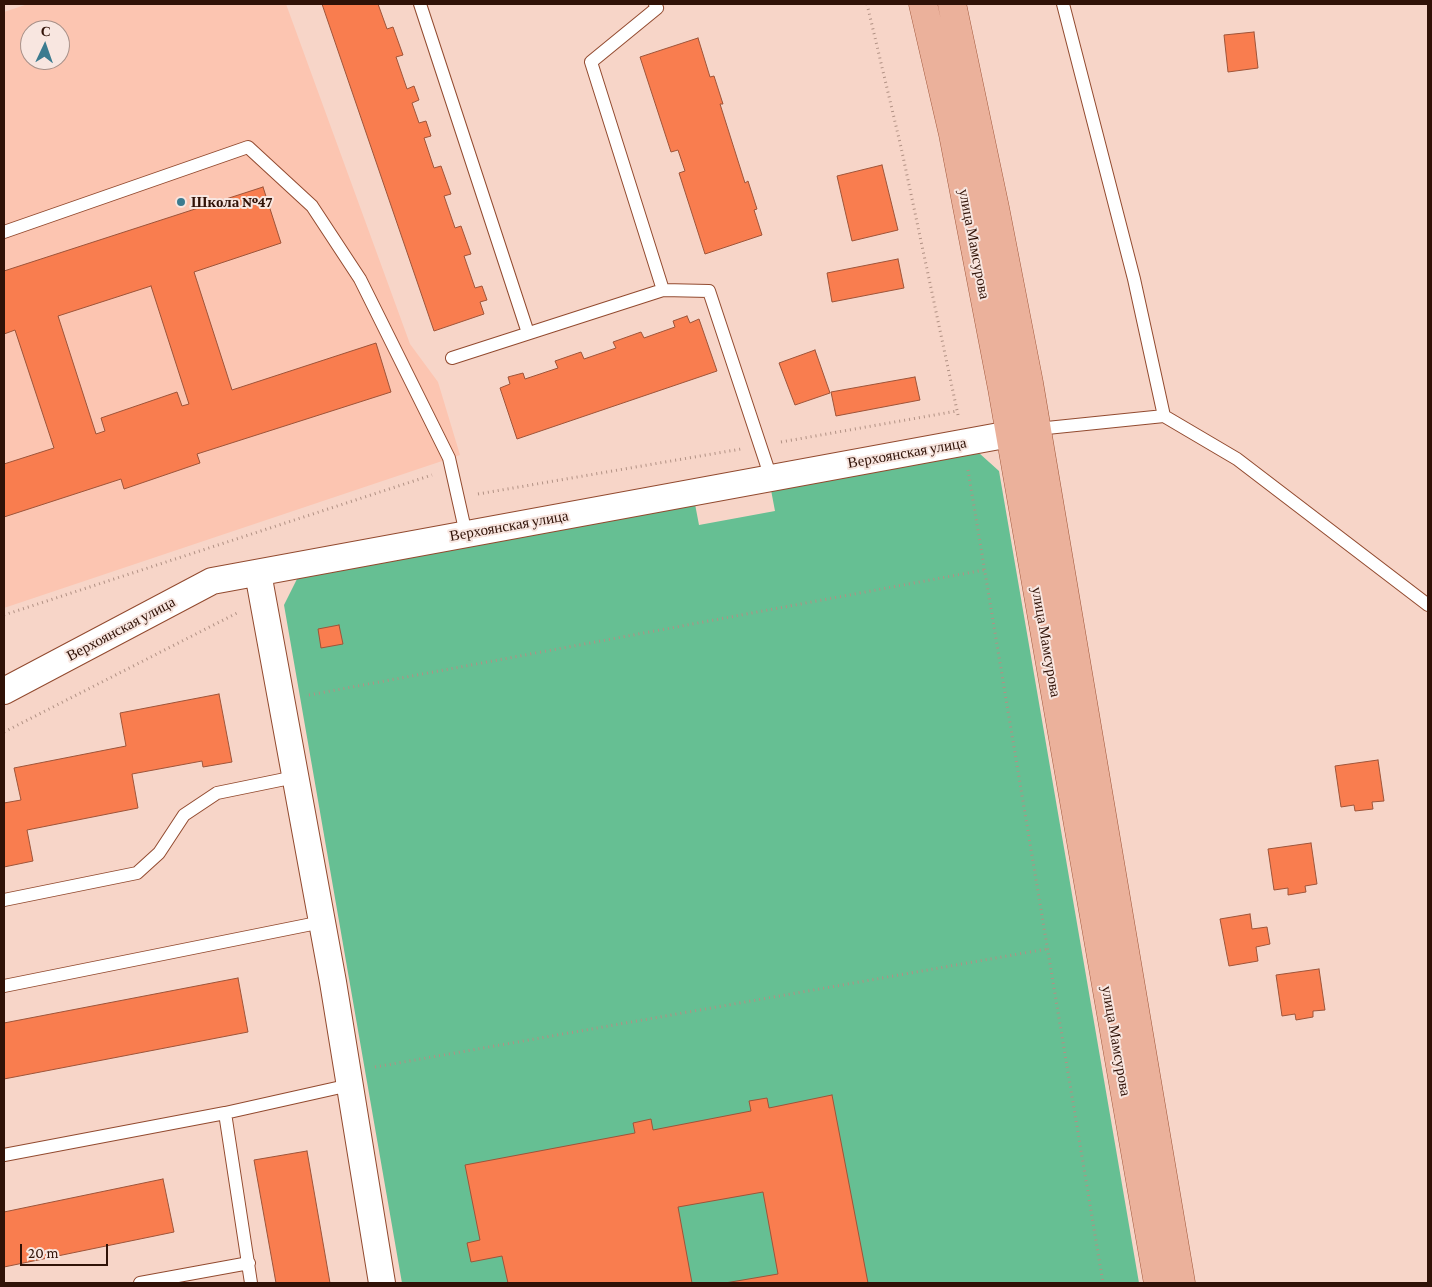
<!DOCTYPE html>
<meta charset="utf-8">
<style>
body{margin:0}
#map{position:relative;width:1432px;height:1287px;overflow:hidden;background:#f7d5c8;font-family:"Crimson Pro",serif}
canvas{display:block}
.frame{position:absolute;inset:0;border:5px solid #301207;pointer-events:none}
.north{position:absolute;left:20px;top:20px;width:50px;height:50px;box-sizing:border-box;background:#f8e6e0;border:1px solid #a89189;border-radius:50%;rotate:3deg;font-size:14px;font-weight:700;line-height:20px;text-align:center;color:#301207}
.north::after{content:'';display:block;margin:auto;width:18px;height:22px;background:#3b7b8f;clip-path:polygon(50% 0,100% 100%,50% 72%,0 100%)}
.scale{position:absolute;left:20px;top:1244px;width:88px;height:22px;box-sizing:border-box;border:2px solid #301207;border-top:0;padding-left:6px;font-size:15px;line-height:18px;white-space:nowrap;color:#301207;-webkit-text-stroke:4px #f8e6e0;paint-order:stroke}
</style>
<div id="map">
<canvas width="1432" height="1287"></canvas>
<div class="frame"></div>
<div class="north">С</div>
<div class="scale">20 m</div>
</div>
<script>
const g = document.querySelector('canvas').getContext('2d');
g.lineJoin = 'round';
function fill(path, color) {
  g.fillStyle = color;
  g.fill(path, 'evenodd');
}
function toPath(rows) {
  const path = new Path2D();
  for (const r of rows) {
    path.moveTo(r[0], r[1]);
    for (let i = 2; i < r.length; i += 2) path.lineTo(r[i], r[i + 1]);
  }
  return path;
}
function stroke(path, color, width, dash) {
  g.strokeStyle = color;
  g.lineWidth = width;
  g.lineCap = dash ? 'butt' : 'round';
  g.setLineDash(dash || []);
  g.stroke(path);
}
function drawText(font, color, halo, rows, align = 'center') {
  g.font = font + ' "Crimson Pro",serif';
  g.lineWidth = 4;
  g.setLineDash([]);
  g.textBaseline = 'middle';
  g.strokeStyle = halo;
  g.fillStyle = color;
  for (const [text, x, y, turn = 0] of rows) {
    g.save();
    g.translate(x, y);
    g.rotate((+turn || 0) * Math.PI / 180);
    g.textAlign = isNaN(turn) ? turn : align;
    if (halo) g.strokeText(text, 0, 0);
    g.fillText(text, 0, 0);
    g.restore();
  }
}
fill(toPath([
 [28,4,286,4,410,344,438,382,460,455,4,608,4,12],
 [30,30,60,30,60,60,30,60]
]), '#fcc5b1');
fill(toPath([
 [979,453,999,471,1139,1283,402,1283,284,605,298,577,695,504,699,525,775,511,771,490]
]), '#66bf93');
const building = toPath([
 [322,4,378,4,387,29,393,27,403,55,396,57,407,89,414,86,419,100,412,103,419,123,426,121,431,136,424,138,434,168,441,166,451,194,444,196,455,228,461,226,471,254,464,256,475,288,482,286,487,300,480,302,484,314,434,331,322,4],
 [1254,32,1258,68,1228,72,1224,35,1254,32],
 [698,38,710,77,714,76,723,104,720,104,745,183,748,181,757,209,754,210,762,235,705,254,679,173,685,171,678,150,671,152,640,57,698,38],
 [882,165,898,230,852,241,837,176,882,165],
 [263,187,281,243,194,272,232,390,376,343,391,392,197,454,200,463,124,489,121,479,4,517,4,464,54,448,15,330,4,334,4,271,263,187],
 [151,286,189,404,182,406,177,392,101,418,105,431,96,434,58,316,151,286],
 [898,259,904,288,832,302,827,273,898,259],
 [687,316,690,323,699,319,717,371,517,439,500,388,510,384,508,377,523,373,525,379,558,368,555,361,581,352,584,359,616,348,613,342,641,332,644,338,675,327,673,321,687,316],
 [815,350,830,393,795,405,779,363,815,350],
 [915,377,920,400,836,416,831,392,915,377],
 [339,625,343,644,321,648,318,629,339,625],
 [219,694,232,762,203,767,202,761,132,774,138,808,27,830,33,861,4,867,4,803,21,800,14,768,126,746,120,713,219,694],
 [1378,760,1384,801,1372,802,1373,809,1355,811,1354,805,1341,807,1335,766,1378,760],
 [1311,843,1317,884,1305,886,1306,892,1288,895,1288,888,1274,890,1268,849,1311,843],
 [1250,914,1252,929,1267,927,1270,944,1256,947,1258,961,1229,966,1220,919,1250,914],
 [1319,969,1325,1010,1313,1011,1313,1017,1296,1020,1295,1014,1282,1016,1276,975,1319,969],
 [238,978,248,1032,4,1079,4,1023,238,978],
 [832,1095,868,1283,725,1283,778,1274,763,1192,678,1207,692,1283,508,1283,502,1256,471,1262,467,1243,480,1240,465,1165,635,1133,633,1123,651,1119,653,1130,751,1111,749,1101,767,1098,769,1108,832,1095],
 [307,1151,330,1283,276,1283,254,1160,307,1151],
 [163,1179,174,1232,4,1267,4,1212,163,1179]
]);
fill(building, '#f97d4f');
stroke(building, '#9e5439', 1);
const service = toPath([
 [420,4,528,333],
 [655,4,657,8,591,62,663,290,709,291,771,478],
 [1063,4,1134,279,1164,416],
 [4,232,248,147,312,206,360,279,449,458,466,534],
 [452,358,663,290],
 [1037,429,1164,416,1237,459,1428,605],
 [4,900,137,873,159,853,184,815,217,793,295,777],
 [4,986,322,922],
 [225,1113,350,1085],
 [4,1155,225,1113,251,1283],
 [140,1283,249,1263]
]);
const minor = toPath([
 [258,573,333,982,382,1283],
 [4,691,212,581,1032,430]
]);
const primary = toPath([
 [923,4,953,134,1002,388,1158,1283],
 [952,4,995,208,1029,383,1181,1283]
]);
stroke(service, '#924a2f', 14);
stroke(minor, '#924a2f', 28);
stroke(primary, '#a1583c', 29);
stroke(toPath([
 [867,4,901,147,958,415],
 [781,442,957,411],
 [968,470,1103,1283],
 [478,494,741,449],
 [4,615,432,475],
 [309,695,984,570],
 [4,732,237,613],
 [375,1067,1047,949]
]), '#b19184', 3, [1, 4]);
stroke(service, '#fff', 12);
stroke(minor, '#fff', 26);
stroke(primary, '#ebb19b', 28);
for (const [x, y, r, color] of [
 [181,202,5,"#3b7b8f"]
]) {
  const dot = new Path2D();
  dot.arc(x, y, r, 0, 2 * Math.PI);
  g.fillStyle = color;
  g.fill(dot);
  stroke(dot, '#f8e6e0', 2);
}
drawText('bold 15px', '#301207', '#f8e6e0', [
 ["Школа №47",191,202]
], 'left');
drawText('15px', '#301207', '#f8e6e0', [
 ["улица Мамсурова",974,244,79],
 ["Верхоянская улица",907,453,-10],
 ["Верхоянская улица",509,526,-10],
 ["Верхоянская улица",121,629,-28],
 ["улица Мамсурова",1046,642,80],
 ["улица Мамсурова",1116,1041,80]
]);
</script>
